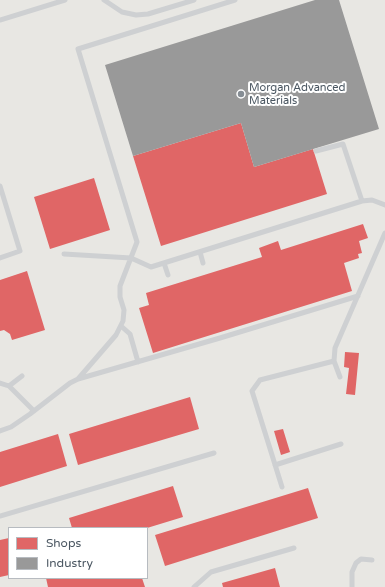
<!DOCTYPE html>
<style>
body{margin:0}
#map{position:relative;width:385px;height:587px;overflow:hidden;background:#f4f4f4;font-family:"Varela Round",sans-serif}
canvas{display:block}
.legend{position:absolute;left:8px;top:527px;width:140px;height:52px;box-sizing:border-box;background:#fff;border:1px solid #b7bbc0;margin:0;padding:5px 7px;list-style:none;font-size:12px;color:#4a5661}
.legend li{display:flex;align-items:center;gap:8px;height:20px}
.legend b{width:20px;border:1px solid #b7bbc0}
</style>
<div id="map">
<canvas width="385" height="587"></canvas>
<ul class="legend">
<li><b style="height:11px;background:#e06666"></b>Shops</li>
<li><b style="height:11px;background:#999"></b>Industry</li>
</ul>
</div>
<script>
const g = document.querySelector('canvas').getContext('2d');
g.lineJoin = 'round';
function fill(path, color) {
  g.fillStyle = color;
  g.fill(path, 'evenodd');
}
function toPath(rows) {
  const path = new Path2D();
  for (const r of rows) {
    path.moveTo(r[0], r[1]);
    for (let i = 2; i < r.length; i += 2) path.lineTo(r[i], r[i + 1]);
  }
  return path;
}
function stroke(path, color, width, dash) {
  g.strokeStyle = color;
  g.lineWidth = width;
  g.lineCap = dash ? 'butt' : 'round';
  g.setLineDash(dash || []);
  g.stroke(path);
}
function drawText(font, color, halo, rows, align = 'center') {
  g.font = font + ' "Varela Round",sans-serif';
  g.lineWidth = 4;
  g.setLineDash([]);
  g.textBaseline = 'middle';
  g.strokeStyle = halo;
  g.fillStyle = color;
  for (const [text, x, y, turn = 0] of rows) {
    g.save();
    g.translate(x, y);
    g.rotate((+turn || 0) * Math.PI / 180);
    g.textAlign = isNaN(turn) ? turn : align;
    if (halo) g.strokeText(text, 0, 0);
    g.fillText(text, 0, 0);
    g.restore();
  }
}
fill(toPath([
 [0,0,385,0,385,587,0,587],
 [9,528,147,528,147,578,9,578]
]), '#e8e7e3');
fill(toPath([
 [241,123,254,167,313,149,327,194,161,246,133,156],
 [94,178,110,230,50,249,34,197],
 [363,224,368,238,359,241,362,253,358,254,359,258,344,263,352,291,153,353,139,308,149,305,146,293,262,257,259,248,278,241,281,250],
 [27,271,45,330,12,340,10,334,4,330,0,331,0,280],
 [345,352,359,353,355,395,346,394,349,368,344,367],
 [190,397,199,429,78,465,69,434],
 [283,429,290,452,281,455,274,431],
 [58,434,67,466,0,487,0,452],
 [173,486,183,517,147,528,72,528,69,518],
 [308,488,318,518,165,566,155,535],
 [9,538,9,575,0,577,0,540],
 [275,568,280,587,223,587,222,583],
 [46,578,142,578,145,587,48,587]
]), '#e06666');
fill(toPath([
 [315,0,339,0,379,129,254,167,241,123,133,156,105,65]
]), '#999');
stroke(toPath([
 [104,0,122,12,136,15,148,14,194,0],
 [0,20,65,0],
 [316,151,343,144,362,201],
 [0,186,20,251,0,258],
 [200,252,203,263],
 [64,254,131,258,151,267,362,201,372,200,385,205],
 [164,263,168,275],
 [121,326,130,334,138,362],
 [340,377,334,361,335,348,385,233],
 [78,379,220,338,358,296],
 [0,383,9,386,22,376],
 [9,386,34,411],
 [0,431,11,427,30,414,70,383,78,379,116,335,123,321,124,310,120,297,120,286,137,242,78,49,235,0],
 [275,465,341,444],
 [282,487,252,391,260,380,334,361],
 [0,516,214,453],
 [194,587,211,572,294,548],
 [352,587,352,572,356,563,361,559,372,560]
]), '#ced0d2', 5);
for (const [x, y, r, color] of [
 [241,94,4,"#868d94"]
]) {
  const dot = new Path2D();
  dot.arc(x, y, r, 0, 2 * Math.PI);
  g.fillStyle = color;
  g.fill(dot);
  stroke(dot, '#fff', 1.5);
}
drawText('11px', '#4a5661', '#fff', [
 ["Morgan Advanced",249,88],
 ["Materials",249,101]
], 'left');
</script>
